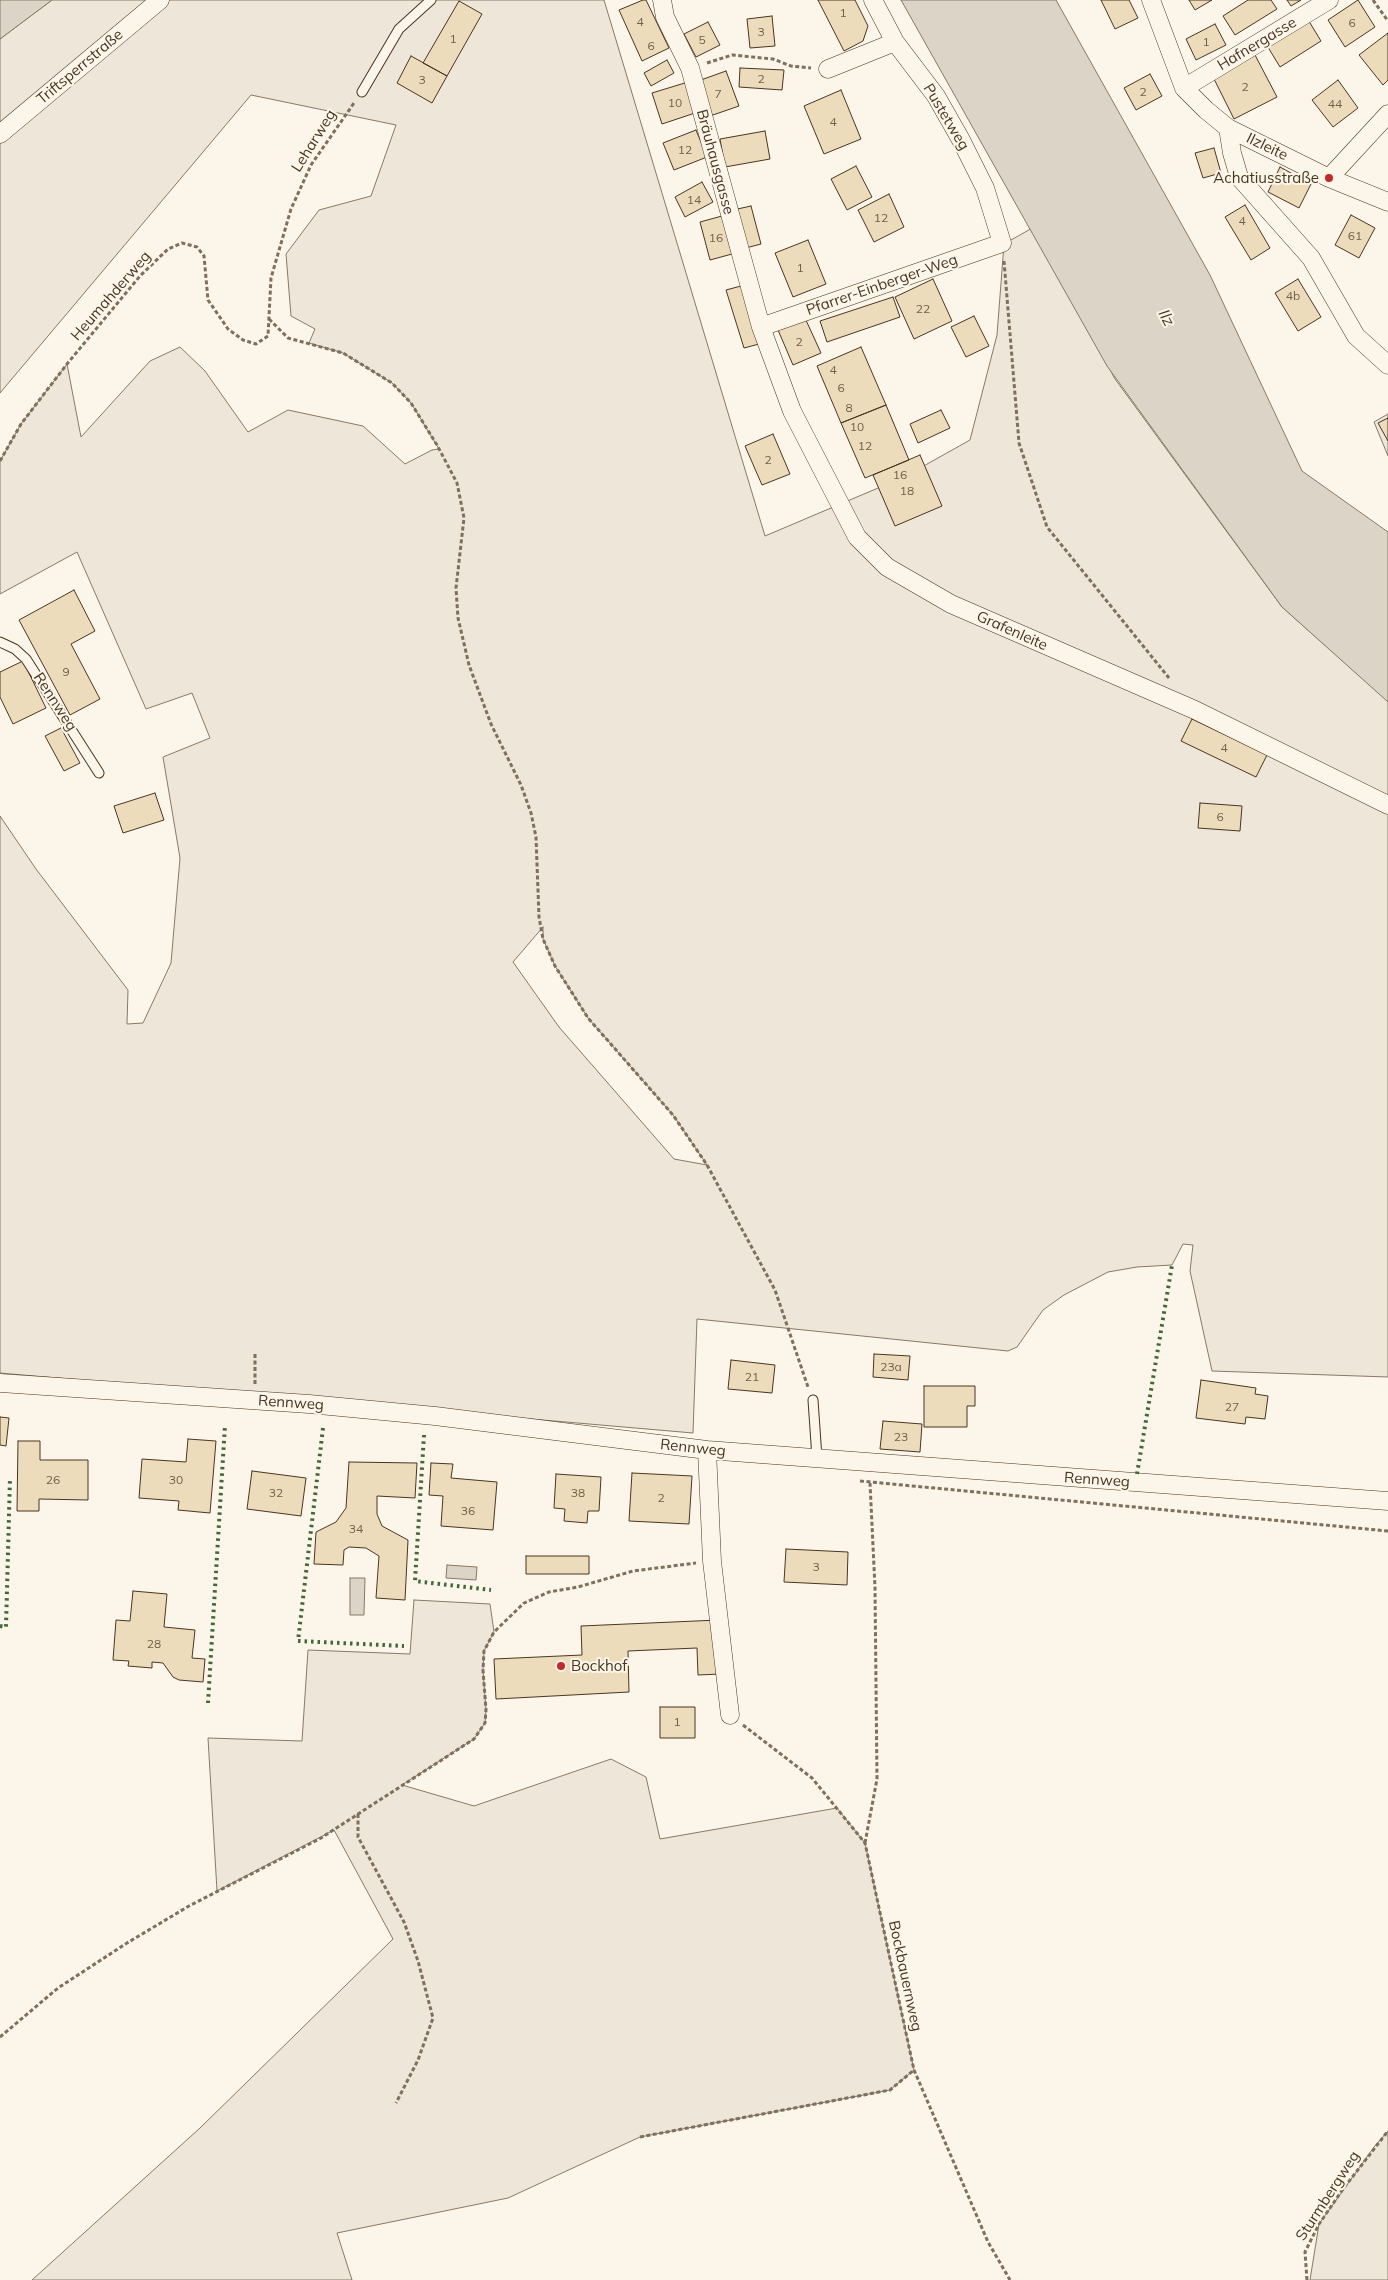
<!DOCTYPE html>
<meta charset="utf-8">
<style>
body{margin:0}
canvas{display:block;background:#fbf6e9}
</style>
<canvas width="1388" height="2280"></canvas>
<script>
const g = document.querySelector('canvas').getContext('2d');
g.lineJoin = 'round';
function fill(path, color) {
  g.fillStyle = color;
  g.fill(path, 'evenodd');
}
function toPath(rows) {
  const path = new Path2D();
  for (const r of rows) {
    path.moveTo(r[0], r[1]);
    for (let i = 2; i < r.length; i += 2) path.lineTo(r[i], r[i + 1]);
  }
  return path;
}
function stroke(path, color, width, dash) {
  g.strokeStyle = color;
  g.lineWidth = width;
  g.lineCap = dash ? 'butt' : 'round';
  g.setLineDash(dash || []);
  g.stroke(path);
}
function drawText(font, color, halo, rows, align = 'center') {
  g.font = font + ' Mulish,sans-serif';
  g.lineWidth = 4;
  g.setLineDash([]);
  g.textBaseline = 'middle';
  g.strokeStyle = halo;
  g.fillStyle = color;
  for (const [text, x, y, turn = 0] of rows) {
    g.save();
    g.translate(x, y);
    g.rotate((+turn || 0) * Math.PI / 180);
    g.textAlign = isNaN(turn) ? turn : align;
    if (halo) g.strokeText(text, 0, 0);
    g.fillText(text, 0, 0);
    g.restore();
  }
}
const green = toPath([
 [52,0,604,0,765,536,904,477,970,440,997,335,1004,244,1034,227,1115,379,1282,607,1388,701,1388,1377,1212,1371,1190,1271,1193,1245,1183,1244,1172,1265,1137,1267,1108,1272,1064,1295,1043,1310,1017,1347,1008,1351,697,1319,693,1433,0,1373,0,816,36,869,128,990,127,1024,143,1023,171,963,180,858,163,757,210,738,192,693,146,709,77,552,0,594,0,461,21,424,67,364,81,437,150,361,180,347,205,371,248,432,288,410,363,426,405,464,432,450,439,449,411,403,392,383,343,353,309,343,315,329,291,316,286,254,319,210,371,196,396,125,251,95,0,393,0,39,52,0],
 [543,927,543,939,555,966,588,1018,673,1115,707,1165,674,1159,559,1027,513,962,543,927],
 [1388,414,1388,456,1374,422,1388,414],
 [414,1600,490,1604,494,1632,484,1651,483,1670,486,1710,485,1723,474,1739,402,1785,474,1806,611,1759,646,1777,660,1839,837,1808,865,1843,914,2070,890,2090,640,2137,508,2198,337,2233,352,2280,32,2280,200,2128,393,1939,334,1830,217,1891,208,1738,302,1741,308,1650,410,1654,414,1600],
 [1388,2131,1388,2280,1310,2280,1319,2224,1374,2147,1388,2131]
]);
fill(green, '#ede6d9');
stroke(green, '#887966', 1);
const water = toPath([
 [0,0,52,0,0,39,0,0],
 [901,0,1056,0,1210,275,1302,471,1388,532,1388,702,1282,607,1107,366,901,0],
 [447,1565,477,1567,476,1580,446,1578,447,1565],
 [350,1578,365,1578,364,1615,350,1615,350,1578]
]);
fill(water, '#dcd4c6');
stroke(water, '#887966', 1);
const building = toPath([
 [643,0,646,0,669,48,642,61,619,10,643,0],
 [818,0,855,0,868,26,863,41,844,51,818,0],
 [1101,0,1129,0,1138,18,1115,29,1101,0],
 [1189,0,1212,0,1195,10,1189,0],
 [1248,0,1271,0,1277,9,1235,35,1223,16,1248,0],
 [1287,0,1301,0,1291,6,1287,0],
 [1358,0,1375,27,1345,47,1328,20,1358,0],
 [459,1,482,14,447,76,423,63,459,1],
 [772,16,775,46,750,48,747,19,772,16],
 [1307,18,1321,41,1280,67,1266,44,1307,18],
 [708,22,720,45,696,57,684,34,708,22],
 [1215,24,1226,45,1196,60,1186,39,1215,24],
 [1388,33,1388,80,1383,85,1359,55,1388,33],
 [1255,55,1277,97,1234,119,1213,77,1255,55],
 [411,56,447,76,432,103,397,83,411,56],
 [667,60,674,73,651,86,644,73,667,60],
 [740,68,784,70,782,90,739,87,740,68],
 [726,71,739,106,710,116,698,81,726,71],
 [1150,74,1162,96,1136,110,1124,88,1150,74],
 [1338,80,1358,108,1333,127,1312,100,1338,80],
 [688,82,698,112,662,124,652,93,688,82],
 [841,90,861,139,824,154,804,106,841,90],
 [696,130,707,157,674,170,663,143,696,130],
 [765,131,770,159,725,167,720,139,765,131],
 [1214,148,1221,173,1203,178,1195,153,1214,148],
 [856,166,872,197,847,210,831,179,856,166],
 [1280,167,1311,184,1299,208,1268,192,1280,167],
 [702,182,713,202,685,217,675,197,702,182],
 [889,194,904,227,874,242,858,210,889,194],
 [1245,205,1270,248,1251,260,1225,217,1245,205],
 [751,206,761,244,742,249,733,210,751,206],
 [1351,215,1375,228,1359,258,1335,245,1351,215],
 [722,216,732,254,710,260,700,222,722,216],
 [808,240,826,284,793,297,775,253,808,240],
 [933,279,952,321,914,339,895,297,933,279],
 [1298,279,1321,317,1298,331,1275,293,1298,279],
 [741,286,759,344,744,348,726,290,741,286],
 [893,297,900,317,827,342,820,321,893,297],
 [974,316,989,346,966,357,951,327,974,316],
 [805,318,821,353,793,365,778,330,805,318],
 [861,347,886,405,841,423,817,366,861,347],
 [886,405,909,460,865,478,841,423,886,405],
 [941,410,950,428,918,443,910,424,941,410],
 [1388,418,1388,441,1378,423,1388,418],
 [773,434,790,474,762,485,745,446,773,434],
 [920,455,942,506,895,526,873,475,920,455],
 [74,590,95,631,71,644,100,699,70,715,19,620,74,590],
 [23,661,46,708,13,724,0,697,0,672,23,661],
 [1192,719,1267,755,1256,777,1181,741,1192,719],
 [61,728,80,763,64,771,45,736,61,728],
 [155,793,164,820,123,833,114,806,155,793],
 [1200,803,1242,806,1240,831,1198,828,1200,803],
 [874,1354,910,1356,908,1380,873,1377,874,1354],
 [731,1360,775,1365,772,1393,728,1389,731,1360],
 [1201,1380,1256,1388,1255,1394,1268,1396,1265,1419,1246,1417,1245,1424,1196,1418,1201,1380],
 [924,1386,975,1386,975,1406,967,1406,967,1427,924,1427,924,1386],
 [0,1417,9,1418,6,1446,0,1445,0,1417],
 [883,1421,922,1424,920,1452,880,1449,883,1421],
 [188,1439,216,1441,210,1513,178,1510,179,1501,139,1498,142,1459,186,1462,188,1439],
 [18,1441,40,1441,40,1460,88,1460,88,1500,39,1499,39,1511,17,1511,18,1441],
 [349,1462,417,1463,415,1498,377,1496,377,1514,382,1526,408,1540,405,1600,376,1598,379,1556,366,1548,349,1547,344,1550,343,1565,314,1564,316,1532,336,1522,346,1508,349,1462],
 [431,1463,453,1464,451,1478,497,1482,493,1530,441,1526,443,1496,429,1495,431,1463],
 [252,1471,306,1478,301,1516,247,1509,252,1471],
 [632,1473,692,1476,689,1524,629,1521,632,1473],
 [556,1474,601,1477,599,1511,588,1511,587,1523,564,1521,565,1509,554,1508,556,1474],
 [786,1549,848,1552,847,1585,784,1582,786,1549],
 [526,1556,589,1556,589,1574,526,1574,526,1556],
 [133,1591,167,1594,164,1627,195,1630,192,1658,205,1659,203,1682,179,1680,173,1677,163,1663,152,1662,152,1668,128,1666,129,1661,113,1660,116,1620,130,1621,133,1591],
 [719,1620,721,1674,698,1675,697,1648,628,1651,629,1692,496,1699,494,1659,582,1655,581,1626,719,1620],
 [660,1707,695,1707,695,1738,660,1738,660,1707]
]);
fill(building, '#ecdcbc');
stroke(building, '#4a3520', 1);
const lane = toPath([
 [362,92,399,29,431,0],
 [0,642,15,649,26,659,99,773],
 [813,1400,817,1458]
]);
const street = toPath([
 [662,0,665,17,690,68,761,327,792,411,857,537,887,567,951,604,1195,710,1388,805],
 [1151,0,1184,88,1206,110,1228,128,1329,178,1388,202],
 [828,69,895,42],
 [1184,88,1329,0],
 [1228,128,1232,153,1239,177,1311,258,1356,336,1388,365],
 [0,134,160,0],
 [1329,178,1388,114],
 [761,327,1002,243,985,188,961,140,936,96,895,42,873,0],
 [0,1383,309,1404,435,1416,707,1450,1388,1501],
 [707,1450,712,1561,730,1715]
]);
stroke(lane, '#4a3520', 11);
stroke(street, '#4a3520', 19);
stroke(toPath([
 [1373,0,1388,21],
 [707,63,732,55,773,59,791,66,811,68],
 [1004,261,1019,443,1047,527,1169,678],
 [269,319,288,338,343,353,392,383,411,403,437,445,457,483,464,518,456,588,458,618,469,665,491,724,521,785,531,813,536,837,539,917,543,939,555,966,588,1018,673,1115,707,1165,775,1290,808,1387],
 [0,461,21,424,67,364,140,276,168,249,182,243,197,247,204,256,208,300,228,329,243,340,256,344,268,336,271,278,291,209,311,165,354,103],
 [255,1384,255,1352],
 [860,1481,1388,1531],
 [743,1725,812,1778,865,1843,914,2070,988,2242,1010,2280],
 [358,1814,358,1837,404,1922,418,1961,433,2018,418,2060,396,2103],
 [865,1843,877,1779,875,1588,870,1483],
 [0,2037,58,1988,127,1943,189,1906,321,1838,474,1739,485,1723,486,1710,483,1670,484,1651,494,1632,524,1603,549,1592,578,1587,633,1571,696,1563],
 [640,2137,890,2090,914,2070],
 [1307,2280,1305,2252,1319,2224,1343,2189,1388,2131]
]), '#7f6f5c', 3, [4, 2.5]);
stroke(lane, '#fbf6e9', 9);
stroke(street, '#fbf6e9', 18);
stroke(toPath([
 [323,1428,298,1641,404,1646],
 [424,1435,415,1581,491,1590],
 [1137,1474,1172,1265],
 [0,1626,6,1627,10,1478],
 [208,1703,225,1425]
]), '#436837', 4, [2.5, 4]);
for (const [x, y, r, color] of [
 [1329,178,5,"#c62828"],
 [561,1666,5,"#c62828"]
]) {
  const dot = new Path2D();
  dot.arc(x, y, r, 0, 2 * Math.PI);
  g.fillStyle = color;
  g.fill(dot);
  stroke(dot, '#fbf6e9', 2);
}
drawText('12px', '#725f47', null, [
 ["1",843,13],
 ["4",640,22],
 ["6",1352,23],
 ["3",761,32],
 ["1",453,39],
 ["5",702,40],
 ["1",1206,42],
 ["6",651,46],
 ["2",761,79],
 ["3",422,80],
 ["2",1245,87],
 ["2",1143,92],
 ["7",718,94],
 ["10",675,103],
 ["44",1335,104],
 ["4",833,122],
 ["12",685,150],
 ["14",694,200],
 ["12",881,218],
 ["4",1242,221],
 ["61",1355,236],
 ["16",716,238],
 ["1",800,268],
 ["4b",1293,296],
 ["22",923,309],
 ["2",799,342],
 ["4",833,370],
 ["6",841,388],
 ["8",849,408],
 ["10",857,427],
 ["12",865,446],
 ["2",768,460],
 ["16",900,475],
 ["18",907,491],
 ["9",66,672],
 ["4",1224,748],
 ["6",1220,817],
 ["23a",891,1367],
 ["21",752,1377],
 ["27",1232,1407],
 ["23",901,1437],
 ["26",53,1480],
 ["30",176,1480],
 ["32",276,1493],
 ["38",578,1493],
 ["2",661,1498],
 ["36",468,1511],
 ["34",356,1529],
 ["3",816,1567],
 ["28",154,1644],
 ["1",677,1722]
]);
drawText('15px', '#4a3520', '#fbf6e9', [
 ["Hafnergasse",1257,44,-31],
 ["Triftsperrstraße",80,67,-40],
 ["Pustetweg",946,117,59],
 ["Leharweg",314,141,-58],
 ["Ilzleite",1267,147,26],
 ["Bräuhausgasse",715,162,75],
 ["Pfarrer-Einberger-Weg",882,285,-19],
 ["Heumahderweg",111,296,-49],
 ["Grafenleite",1012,631,24],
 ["Rennweg",55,702,57],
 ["Rennweg",291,1403,4],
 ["Rennweg",693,1448,6],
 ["Rennweg",1097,1480,4],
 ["Bockbauernweg",905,1976,78],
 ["Sturmbergweg",1328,2196,-57]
]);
drawText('15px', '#4a3520', '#fbf6e9', [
 ["Achatiusstraße",1319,178],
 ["Bockhof",571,1666,"left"]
], 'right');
drawText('italic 16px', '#4a3520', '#fbf6e9', [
 ["Ilz",1166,318,62]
]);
</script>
